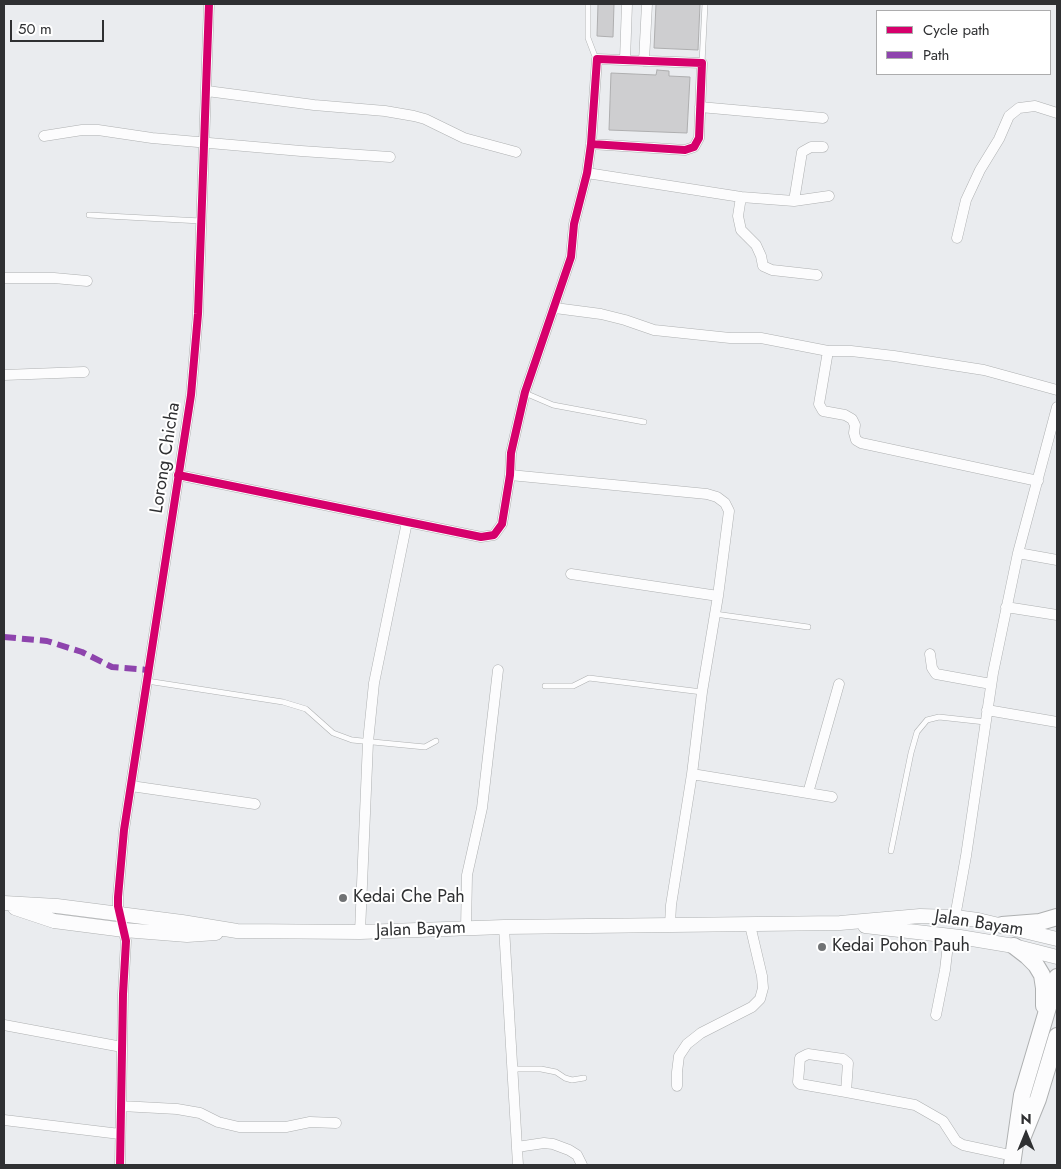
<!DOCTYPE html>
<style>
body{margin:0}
#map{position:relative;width:1061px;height:1169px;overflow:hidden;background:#eaecef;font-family:Jost,sans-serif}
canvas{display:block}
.frame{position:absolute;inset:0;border:5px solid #2f3032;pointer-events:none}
.legend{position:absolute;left:876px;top:10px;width:175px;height:65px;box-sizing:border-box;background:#fff;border:1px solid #acacad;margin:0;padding:6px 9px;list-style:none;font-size:15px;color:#2f3032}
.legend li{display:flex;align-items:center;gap:10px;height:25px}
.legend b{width:25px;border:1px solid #acacad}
.north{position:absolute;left:1001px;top:1109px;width:50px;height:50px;-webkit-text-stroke:4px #fff;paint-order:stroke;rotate:0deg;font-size:14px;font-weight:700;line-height:20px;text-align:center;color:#2f3032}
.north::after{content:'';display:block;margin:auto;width:18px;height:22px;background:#2f3032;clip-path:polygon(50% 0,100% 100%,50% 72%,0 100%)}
.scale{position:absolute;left:10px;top:20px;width:94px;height:22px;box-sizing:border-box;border:2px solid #2f3032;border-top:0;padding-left:6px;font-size:15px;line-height:18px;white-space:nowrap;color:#2f3032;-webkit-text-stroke:4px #fff;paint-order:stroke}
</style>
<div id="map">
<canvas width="1061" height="1169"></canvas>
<div class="frame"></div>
<ul class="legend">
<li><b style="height:6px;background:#d6006c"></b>Cycle path</li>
<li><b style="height:6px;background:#8e44ad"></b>Path</li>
</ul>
<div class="north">N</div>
<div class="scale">50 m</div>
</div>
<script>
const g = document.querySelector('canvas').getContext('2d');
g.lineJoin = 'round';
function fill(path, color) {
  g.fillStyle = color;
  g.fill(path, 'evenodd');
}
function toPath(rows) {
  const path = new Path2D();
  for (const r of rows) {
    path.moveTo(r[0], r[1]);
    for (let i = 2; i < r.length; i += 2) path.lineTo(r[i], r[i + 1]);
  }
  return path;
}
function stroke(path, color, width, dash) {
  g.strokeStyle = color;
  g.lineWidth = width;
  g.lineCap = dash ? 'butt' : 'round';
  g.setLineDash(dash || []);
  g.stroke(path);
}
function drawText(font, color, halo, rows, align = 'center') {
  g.font = font + ' Jost,sans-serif';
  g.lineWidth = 4;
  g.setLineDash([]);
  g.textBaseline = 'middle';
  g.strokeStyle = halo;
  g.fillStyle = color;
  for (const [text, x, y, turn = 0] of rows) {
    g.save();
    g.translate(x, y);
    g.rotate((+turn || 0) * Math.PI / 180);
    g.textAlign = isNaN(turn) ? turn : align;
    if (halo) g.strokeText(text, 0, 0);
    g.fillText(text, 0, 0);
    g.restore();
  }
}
const building = toPath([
 [598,4,614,4,613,37,597,36,598,4],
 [656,4,700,4,698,50,654,48,656,4],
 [657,70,669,71,669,76,690,77,687,133,609,130,611,73,656,75,657,70]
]);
fill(building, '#ceced0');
stroke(building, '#aeaeaf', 1);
const lane = toPath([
 [588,4,588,38,596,59],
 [702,63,705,4],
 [89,215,201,221],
 [525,393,553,405,644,422],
 [715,614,808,627],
 [147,681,283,702,306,709,333,733,352,740,425,747,436,741],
 [545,686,573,686,589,678,702,692],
 [891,851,911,753,917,732,927,720,939,717,985,722],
 [512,1069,541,1069,556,1072,565,1078,572,1080,584,1078]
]);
const street = toPath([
 [625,60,627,4],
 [644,61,647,4],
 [207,91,314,105,385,111,414,116,425,119,464,138,516,152],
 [700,107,823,118],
 [44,136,82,130,98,130,152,138,301,151,390,157],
 [587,173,741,197,794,201,802,152,811,147,823,147],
 [741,197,738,216,741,230,756,245,761,256,763,266,772,270,817,275],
 [794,201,829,196],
 [957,238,966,200,980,170,999,139,1009,116,1019,108,1035,106,1057,113],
 [4,278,54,278,87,281],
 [555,308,601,314,625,320,654,330,730,338,761,338,828,351,851,351,894,356,984,370,1057,390],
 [828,351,819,404,823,411,845,415,852,419,855,425,854,433,856,440,861,443,1038,481],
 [4,375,84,372],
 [178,475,481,537,494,535,502,524,510,475,511,453,525,392,571,257,574,224,587,173,591,144,597,59,702,63,699,138,694,147,685,150,591,144],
 [510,475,707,494,717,497,725,503,729,511,718,596,702,692,692,774,671,905,670,925],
 [1018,553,1057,560],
 [571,574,718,596],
 [1006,607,1057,615],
 [930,654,932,668,936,674,991,684],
 [987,710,1057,722],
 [692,774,832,797],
 [131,786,255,804],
 [808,793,839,684],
 [955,917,966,856,993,673,1018,553,1057,407],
 [504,927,518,1165],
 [466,929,467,875,482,808,498,670],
 [360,932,368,742,374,683,407,522],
 [936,1015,945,970,949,936],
 [4,1025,122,1047],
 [677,1086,677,1072,679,1056,687,1044,701,1033,752,1007,760,999,763,988,762,976,750,925],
 [846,1092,800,1084,798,1082,800,1058,808,1054,843,1059,848,1063,846,1092,915,1105,943,1121,956,1141,963,1145,1014,1156],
 [121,1106,177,1109,200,1113,218,1122,239,1127,286,1127,310,1122,336,1123],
 [4,1120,120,1134],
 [517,1147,544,1143,553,1144,569,1150,577,1155,582,1165],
 [120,1165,123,994,126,941,118,906,118,897,124,830,191,395,198,314,209,4]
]);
const secondary = toPath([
 [4,903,57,906,182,922,237,931,360,932,504,927,840,923,920,916,955,917,978,920,1057,939],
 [15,908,54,921,124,930,187,935,216,933],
 [865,926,960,937,1014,946,1057,957]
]);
const primary = toPath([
 [1002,925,1040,922,1057,917],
 [1014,946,1027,956,1036,965,1042,975,1044,988,1044,1006],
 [1023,1136,1038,1099,1057,1036],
 [1012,1165,1022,1095,1057,977]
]);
stroke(lane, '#aeb0b1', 6);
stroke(street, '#aeb0b1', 11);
stroke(secondary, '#aeb0b1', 15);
stroke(primary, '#aeb0b1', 18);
stroke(lane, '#fcfcfd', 5);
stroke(street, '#fcfcfd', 10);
stroke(secondary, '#fcfcfd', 14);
stroke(primary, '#fcfcfd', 16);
stroke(toPath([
 [4,637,47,641,82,652,112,667,148,670]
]), '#8e44ad', 6, [12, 6]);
stroke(toPath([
 [178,475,481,537,494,535,502,524,510,475,511,453,525,392,571,257,574,224,587,173,591,144,597,59,702,63,699,138,694,147,685,150,591,144],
 [120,1165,123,994,126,941,118,906,118,897,124,830,191,395,198,314,209,4]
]), '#d6006c', 8);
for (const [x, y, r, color] of [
 [343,898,5,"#707274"],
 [822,947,5,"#707274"]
]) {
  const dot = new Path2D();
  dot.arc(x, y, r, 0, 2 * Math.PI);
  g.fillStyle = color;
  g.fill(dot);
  stroke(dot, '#fff', 2);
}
drawText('18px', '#2f3032', '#fff', [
 ["Lorong Chicha",166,458,-81],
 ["Jalan Bayam",979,924,9],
 ["Jalan Bayam",421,930,-2]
]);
drawText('18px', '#2f3032', '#fff', [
 ["Kedai Che Pah",353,898],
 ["Kedai Pohon Pauh",832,947]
], 'left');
</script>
